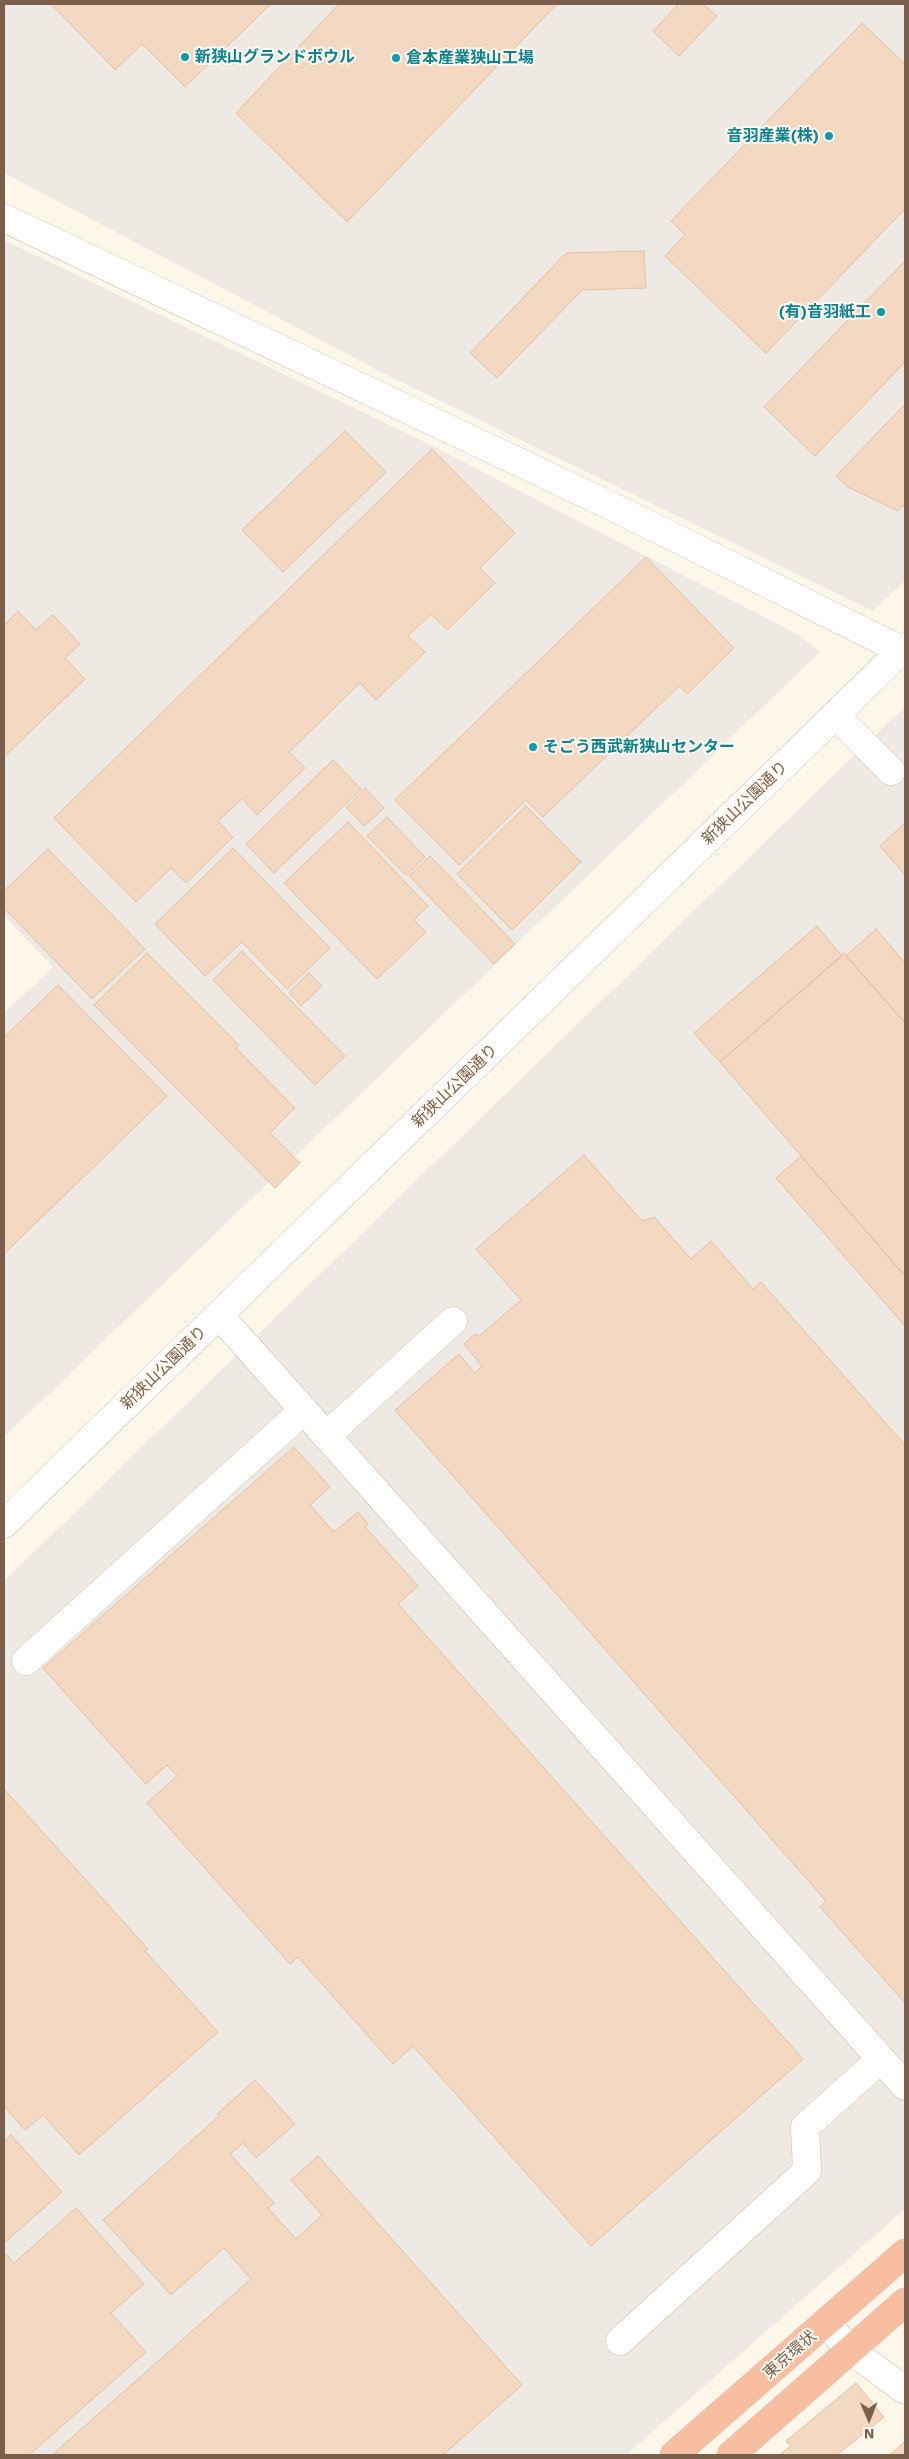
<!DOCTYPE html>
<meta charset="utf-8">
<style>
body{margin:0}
#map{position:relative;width:909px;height:2459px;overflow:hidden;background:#fdf7ea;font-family:"Work Sans",sans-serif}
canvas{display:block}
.frame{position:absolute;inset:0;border:5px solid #795f4c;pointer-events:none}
.north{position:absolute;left:844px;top:2394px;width:50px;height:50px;-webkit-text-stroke:4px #fffaf1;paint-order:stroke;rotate:179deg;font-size:14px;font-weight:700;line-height:20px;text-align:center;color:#795f4c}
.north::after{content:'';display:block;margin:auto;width:18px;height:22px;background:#795f4c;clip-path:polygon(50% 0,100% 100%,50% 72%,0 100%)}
</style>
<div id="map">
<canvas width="909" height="2459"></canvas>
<div class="frame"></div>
<div class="north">N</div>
</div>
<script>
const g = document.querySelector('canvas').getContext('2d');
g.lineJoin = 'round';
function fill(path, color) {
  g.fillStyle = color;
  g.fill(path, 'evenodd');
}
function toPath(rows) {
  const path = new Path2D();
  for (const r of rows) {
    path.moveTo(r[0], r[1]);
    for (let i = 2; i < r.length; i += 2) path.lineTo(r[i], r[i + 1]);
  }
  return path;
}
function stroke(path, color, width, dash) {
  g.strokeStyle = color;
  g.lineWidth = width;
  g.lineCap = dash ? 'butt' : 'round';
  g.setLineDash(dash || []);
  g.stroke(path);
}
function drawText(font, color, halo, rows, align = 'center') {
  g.font = font + ' "Work Sans","Noto Sans JP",sans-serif';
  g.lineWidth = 4;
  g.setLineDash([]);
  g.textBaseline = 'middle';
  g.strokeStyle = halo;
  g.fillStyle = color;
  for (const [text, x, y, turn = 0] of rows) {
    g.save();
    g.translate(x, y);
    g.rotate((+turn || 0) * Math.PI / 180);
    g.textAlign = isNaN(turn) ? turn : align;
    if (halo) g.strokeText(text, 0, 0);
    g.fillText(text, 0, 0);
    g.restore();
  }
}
fill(toPath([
 [4,4,905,4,905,581,873,611,387,375,4,173],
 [4,240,423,441,799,635,820,652,4,1437,4,1013,53,967,4,916],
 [905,706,905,2209,626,2455,4,2455,4,1581]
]), '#eee9e3');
const building = toPath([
 [51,4,271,4,185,87,142,44,115,70,51,4],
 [339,4,557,4,347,222,236,113,339,4],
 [679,4,703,4,717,16,679,56,653,31,679,4],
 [862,23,905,64,905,209,766,353,665,256,685,235,671,221,862,23],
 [644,251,646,288,582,290,497,378,470,353,566,253,644,251],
 [905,261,905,362,815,456,764,407,905,261],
 [905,404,905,504,898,511,848,487,836,476,905,404],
 [345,431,386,472,283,572,242,530,345,431],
 [432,449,515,533,480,568,495,583,447,630,431,614,408,636,425,652,376,700,360,683,289,752,305,768,257,815,242,799,218,821,233,837,186,883,171,868,136,902,54,818,432,449],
 [646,557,734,648,687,694,679,686,543,817,526,800,459,865,395,800,646,557],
 [18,611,36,630,53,615,80,644,65,658,85,679,4,757,4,625,18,611],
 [333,760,361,789,274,873,246,844,333,760],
 [365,788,384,808,364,826,346,807,365,788],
 [526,806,581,862,512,930,457,874,526,806],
 [387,817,425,857,406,875,367,836,387,817],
 [348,822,428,906,414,920,426,932,377,979,284,883,348,822],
 [905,823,905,875,880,846,905,823],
 [233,848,330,948,287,989,242,942,205,976,155,924,233,848],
 [48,849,145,949,92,999,4,908,4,891,48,849],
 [430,856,515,944,494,964,409,876,430,856],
 [817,926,842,956,720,1062,694,1033,817,926],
 [876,929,905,963,905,1023,846,956,876,929],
 [242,951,345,1056,315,1085,213,980,242,951],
 [147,953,239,1045,236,1048,295,1108,270,1133,300,1163,275,1188,94,1005,147,953],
 [844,953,905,1023,905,1276,720,1062,844,953],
 [309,973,322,986,301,1006,289,992,309,973],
 [58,985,167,1096,4,1254,4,1037,58,985],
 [584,1155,642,1221,654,1217,691,1259,711,1241,753,1289,761,1282,905,1445,905,2003,820,1907,826,1901,395,1410,459,1354,475,1373,482,1366,464,1344,475,1334,479,1336,521,1300,476,1249,584,1155],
 [801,1156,905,1276,905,1326,776,1178,801,1156],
 [294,1447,330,1487,310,1505,334,1532,358,1512,368,1524,365,1527,418,1586,398,1604,803,2059,591,2246,413,2046,393,2064,298,1957,290,1964,147,1803,177,1776,167,1765,146,1784,43,1668,294,1447],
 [4,1789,148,1949,145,1951,218,2032,79,2155,43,2115,25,2130,4,2106,4,1789],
 [255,2080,295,2124,256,2158,243,2143,230,2154,274,2203,268,2208,296,2239,322,2215,291,2180,318,2156,522,2385,443,2455,52,2455,251,2279,224,2248,171,2295,103,2220,219,2116,217,2114,255,2080],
 [11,2135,62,2192,4,2243,4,2141,11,2135],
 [76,2208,144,2284,111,2313,146,2352,29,2455,4,2455,4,2252,14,2263,76,2208],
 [856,2383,884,2417,837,2455,779,2455,791,2446,786,2441,856,2383],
 [905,2441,905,2455,890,2455,905,2441]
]);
fill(building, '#f3d9c1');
stroke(building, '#e5c0a1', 1);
const minor = toPath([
 [4,218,605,503,905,652],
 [835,715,891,771],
 [219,1315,905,2086],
 [326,1436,453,1321],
 [4,1524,905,647],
 [26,1661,304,1410],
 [826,2323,850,2350,905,2390],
 [620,2341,807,2171,805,2127,881,2059]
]);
const highway = toPath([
 [674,2455,905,2253],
 [731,2455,905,2302]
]);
stroke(minor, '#d0c0ae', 29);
stroke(highway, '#dcd5d0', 29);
stroke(minor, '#fff', 28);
stroke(highway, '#f7bea1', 28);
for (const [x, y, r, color] of [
 [185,57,5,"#0f9aa8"],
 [396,58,5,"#0f9aa8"],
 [829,136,5,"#0f9aa8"],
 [881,312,5,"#0f9aa8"],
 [533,747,5,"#0f9aa8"]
]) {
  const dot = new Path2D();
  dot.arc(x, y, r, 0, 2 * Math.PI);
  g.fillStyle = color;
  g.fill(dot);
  stroke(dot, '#fffaf1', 2);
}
drawText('bold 16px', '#0d838f', '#fffaf1', [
 ["新狭山グランドボウル",195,57],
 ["倉本産業狭山工場",406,58],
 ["音羽産業(株)",819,136,"right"],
 ["(有)音羽紙工",871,312,"right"],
 ["そごう西武新狭山センター",543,747]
], 'left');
drawText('16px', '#795f4c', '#fffaf1', [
 ["新狭山公園通り",745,803,-44],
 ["新狭山公園通り",455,1086,-44],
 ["新狭山公園通り",164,1368,-44],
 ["東京環状",790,2355,-41]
]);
</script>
